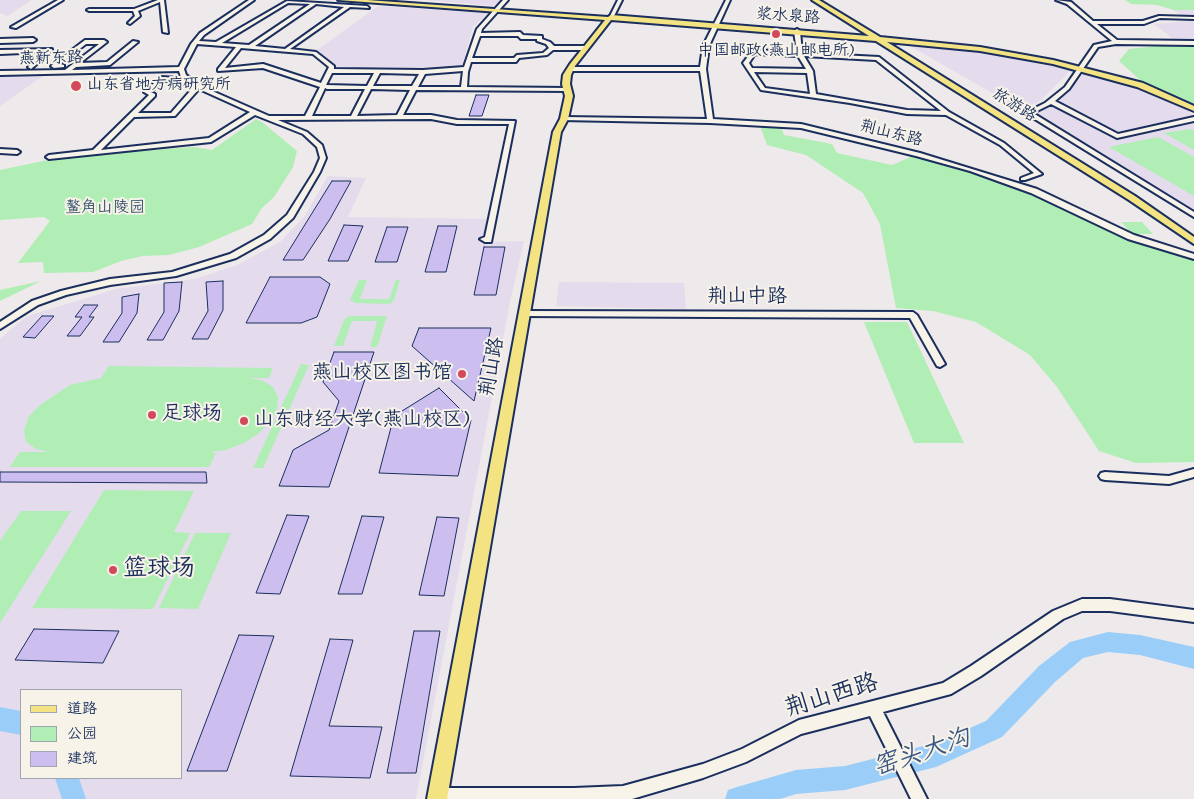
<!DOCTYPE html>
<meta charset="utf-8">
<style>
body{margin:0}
#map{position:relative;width:1194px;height:799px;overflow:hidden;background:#eee9ea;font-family:Mynerve,"LXGW WenKai TC",sans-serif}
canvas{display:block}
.legend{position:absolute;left:20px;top:689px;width:162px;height:90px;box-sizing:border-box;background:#f7f3e8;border:1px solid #9fa5b1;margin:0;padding:6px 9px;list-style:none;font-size:15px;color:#1b2f5e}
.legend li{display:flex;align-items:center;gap:10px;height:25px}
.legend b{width:25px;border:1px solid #9fa5b1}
</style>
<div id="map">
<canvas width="1194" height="799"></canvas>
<ul class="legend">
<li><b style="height:6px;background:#f4e382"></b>道路</li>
<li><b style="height:14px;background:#b1eeb5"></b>公园</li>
<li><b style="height:14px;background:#ccbff0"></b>建筑</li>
</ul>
</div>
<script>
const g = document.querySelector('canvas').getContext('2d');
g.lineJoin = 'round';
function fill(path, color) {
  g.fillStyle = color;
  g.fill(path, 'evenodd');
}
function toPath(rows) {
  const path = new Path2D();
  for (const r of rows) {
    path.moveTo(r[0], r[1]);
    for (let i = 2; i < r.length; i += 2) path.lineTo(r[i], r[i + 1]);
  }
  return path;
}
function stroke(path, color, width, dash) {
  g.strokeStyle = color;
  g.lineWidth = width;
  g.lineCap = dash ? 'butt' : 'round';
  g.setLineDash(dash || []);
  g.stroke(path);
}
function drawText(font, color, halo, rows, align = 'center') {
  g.font = font + ' Mynerve,"LXGW WenKai TC",sans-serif';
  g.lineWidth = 4;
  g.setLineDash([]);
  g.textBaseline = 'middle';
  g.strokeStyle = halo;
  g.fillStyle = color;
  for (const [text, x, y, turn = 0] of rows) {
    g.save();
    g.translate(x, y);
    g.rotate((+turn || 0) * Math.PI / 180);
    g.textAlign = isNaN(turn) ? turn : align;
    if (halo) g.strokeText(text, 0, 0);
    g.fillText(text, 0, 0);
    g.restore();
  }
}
fill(toPath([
 [0,0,32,0,7,16,0,13],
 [425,0,501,0,494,6],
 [378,6,488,13,473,27,462,67,422,70,338,69,317,50],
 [1174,10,1194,10,1194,40,1175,40,1154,24,1188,21],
 [907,44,1006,55,1071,70,1039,102,1020,109],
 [1085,73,1138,88,1186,109,1194,116,1194,210,1033,114,1054,104],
 [46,74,0,106,0,75],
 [328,176,366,178,348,217,488,219,483,242,524,241,510,302,416,799,0,799,0,339,27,316,116,289,195,279,237,265,280,242,304,217],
 [21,690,181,690,181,778,21,778],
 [559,282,684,283,686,309,556,306]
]), '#e4dcec');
fill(toPath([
 [1125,0,1194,0,1194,10,1174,10,1157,5,1131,4],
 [1157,46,1194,46,1194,104,1140,80,1119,61,1129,49],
 [256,119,262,122,297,151,293,167,274,197,262,208,252,224,199,247,169,255,143,256,121,261,93,272,44,273,43,262,18,263,50,221,44,217,0,220,0,170,48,160,113,153,194,147,212,150],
 [760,126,781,126,784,135,832,144,837,153,892,165,918,154,1034,191,1131,237,1194,260,1194,462,1136,463,1099,451,1057,387,1030,355,976,322,933,311,896,308,880,224,863,193,806,155,767,145],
 [1190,129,1194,131,1194,150,1164,133],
 [1158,137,1194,157,1194,196,1109,147],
 [1121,222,1142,222,1153,234,1132,234],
 [359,280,367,280,360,299,389,299,396,280,400,280,394,300,390,304,355,303,350,300],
 [41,281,0,301,0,290],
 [349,316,387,316,377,347,370,347,377,321,352,321,343,346,334,346,344,320],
 [864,322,907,322,964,443,914,443],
 [301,364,309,365,263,468,253,468],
 [109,366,273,368,269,378,248,378,261,380,273,387,278,397,277,410,270,422,259,433,244,443,226,450,210,452,216,453,209,467,10,467,20,452,49,452,36,449,26,442,24,430,29,416,40,405,70,385,101,378],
 [104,490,194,491,174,532,190,533,153,609,32,608],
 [21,511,71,511,0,623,0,541],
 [195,533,231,533,198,609,159,608]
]), '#b1eeb5');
fill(toPath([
 [1108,632,1140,635,1194,647,1194,669,1140,655,1108,652,1083,658,1055,682,1002,737,936,767,845,790,796,794,780,799,725,799,728,790,737,787,796,770,845,766,935,743,986,721,1039,666,1070,642,1108,632],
 [0,707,21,711,21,735,0,731,0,707],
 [55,778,79,778,86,799,62,799,55,778]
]), '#9acef8');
const building = toPath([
 [476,95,489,95,482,116,469,116,476,95],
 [332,181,351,181,330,219,303,260,283,260,332,181],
 [344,225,363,226,348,261,328,261,344,225],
 [438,226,457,226,446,272,425,272,438,226],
 [387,227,408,227,397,262,375,262,387,227],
 [484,247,505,247,496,295,474,295,484,247],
 [270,277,320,277,330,284,317,317,301,323,246,323,270,277],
 [223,281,223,310,208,339,192,339,208,311,206,282,223,281],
 [182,282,179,311,163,340,147,340,164,312,164,283,182,282],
 [139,294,137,313,119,342,103,342,122,313,122,297,139,294],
 [84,305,98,305,89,317,94,317,80,336,67,336,82,317,75,317,84,305],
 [42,316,54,316,35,338,23,337,42,316],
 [419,328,491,328,474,401,412,346,419,328],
 [334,352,374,352,329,487,279,486,293,450,329,430,339,401,323,382,334,352],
 [439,388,471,420,458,476,379,473,394,416,439,388],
 [0,472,206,472,207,483,0,482,0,472],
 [287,515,309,516,280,594,256,593,287,515],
 [362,516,384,517,362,594,338,594,362,516],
 [437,517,459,518,444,596,419,595,437,517],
 [34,629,119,631,103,663,15,660,34,629],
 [414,631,440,631,416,773,387,773,414,631],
 [239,635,274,636,227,771,187,771,239,635],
 [330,639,353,640,329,726,382,727,370,778,290,776,330,639]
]);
fill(building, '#ccbff0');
stroke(building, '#1b2f5e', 1);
const minor = toPath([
 [58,0,63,0,16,28,11,27,58,0],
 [158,0,164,0,168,33,163,32,160,2,138,11,140,16,130,24,128,23,135,16,133,11,89,11,87,10,89,9,134,9,158,0],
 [249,0,254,0,204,35,199,41,216,42,287,1,367,6,369,8,350,7,290,49,316,52,334,66,334,69,423,70,464,67,477,29,503,0,508,0,482,29,481,33,520,32,523,35,542,36,542,39,550,42,554,46,585,46,588,48,585,50,553,50,547,55,519,58,516,62,471,62,468,72,467,87,567,88,569,89,569,91,416,90,403,115,431,115,457,120,515,121,491,242,485,242,480,239,485,237,509,124,457,124,431,119,278,120,307,132,322,145,326,158,320,172,293,218,270,239,236,258,176,276,110,285,66,295,38,305,0,329,0,322,32,301,61,291,110,279,172,272,230,254,264,235,287,215,314,172,320,158,317,147,303,134,255,115,211,142,49,159,46,157,49,155,93,150,149,95,144,92,161,77,179,78,198,90,175,116,134,117,101,150,209,138,250,112,199,89,181,77,179,71,0,75,0,71,65,70,99,44,86,44,60,64,64,65,64,67,54,68,51,66,85,40,104,40,107,42,80,63,107,62,133,41,138,42,110,65,76,67,72,70,179,67,191,44,200,33,249,0],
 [288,3,310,4,249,45,222,43,288,3],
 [316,4,344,7,285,49,255,46,316,4],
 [480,36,518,36,521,39,537,39,537,41,546,44,549,48,543,53,517,55,514,58,472,58,480,36],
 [197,44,236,47,218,69,218,71,263,68,320,87,305,116,269,116,203,87,186,75,184,69,197,44],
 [241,48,313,54,329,67,321,83,263,64,225,68,241,48],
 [463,71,461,87,418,87,425,74,463,71],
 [332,73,374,73,367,86,326,85,332,73],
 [380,73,419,74,412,86,373,86,380,73],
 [162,81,176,81,191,90,171,113,138,113,155,96,155,94,151,92,162,81],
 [325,88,327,89,365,89,351,116,312,116,325,88],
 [371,89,410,90,397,115,357,116,371,89],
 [618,0,622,0,613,18,609,18,618,0],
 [726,0,730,0,709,46,706,69,713,119,801,124,920,153,1037,189,1134,235,1194,254,1194,259,1128,239,1031,193,970,171,916,156,801,128,710,123,562,120,561,119,564,117,707,119,700,71,571,71,568,69,571,67,700,67,703,46,726,0],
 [1056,0,1071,2,1093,21,1143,21,1159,16,1194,17,1194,19,1160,18,1144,24,1097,24,1117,40,1194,41,1194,45,1116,44,1098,47,1069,89,1055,101,1118,134,1194,117,1194,121,1117,138,1051,104,1033,113,1194,212,1194,217,1025,113,1045,103,1065,87,1094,45,1112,41,1067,4,1056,0],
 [797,29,800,31,802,53,879,57,949,112,1004,143,1042,174,1025,180,1021,180,1021,178,1034,173,1000,145,946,115,907,114,850,103,761,90,743,63,753,50,797,52,794,31,797,29],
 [755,54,798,56,806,69,752,68,749,63,755,54],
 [804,56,876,60,941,111,907,110,816,94,813,71,804,56],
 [754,72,807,73,810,94,765,88,754,72],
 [0,39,33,38,36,40,33,42,0,43,0,39],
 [52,49,52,51,31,69,28,67,29,66,45,52,0,54,0,50,52,49],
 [0,149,17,150,20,152,17,154,0,153,0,149],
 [524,311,913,312,917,315,945,364,940,367,937,366,910,318,521,316,520,314,524,311],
 [1194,469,1194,477,1169,484,1105,480,1101,479,1099,476,1101,473,1105,472,1169,476,1194,469],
 [1082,599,1110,599,1194,610,1194,622,1110,611,1082,611,1063,619,981,676,951,694,883,712,927,799,911,799,870,716,801,734,746,762,703,778,632,799,432,799,430,796,433,791,438,788,574,788,623,786,703,764,742,749,799,720,943,683,971,666,1053,611,1082,599]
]);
const major = toPath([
 [338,0,367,0,608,17,611,15,869,36,812,0,819,0,880,37,980,47,1053,60,1143,83,1194,106,1194,111,1137,87,1053,64,980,51,887,42,1135,196,1194,237,1194,244,1129,200,876,41,611,20,575,66,571,75,570,84,573,96,568,119,561,132,447,799,427,799,553,132,560,119,565,96,562,84,563,75,570,64,605,20,338,0]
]);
stroke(minor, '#1b2f5e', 4);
stroke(major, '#1b2f5e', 4);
fill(minor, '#f7f3e8');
fill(major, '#f4e382');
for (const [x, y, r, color] of [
 [776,34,5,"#d1495b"],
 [76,86,6,"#d1495b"],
 [462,374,5,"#d1495b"],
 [152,415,5,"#d1495b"],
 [244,421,5,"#d1495b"],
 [113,570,5,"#d1495b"]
]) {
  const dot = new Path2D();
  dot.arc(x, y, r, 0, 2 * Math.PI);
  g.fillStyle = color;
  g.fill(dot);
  stroke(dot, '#f7f3e8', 2);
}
drawText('16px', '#1b2f5e', '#f7f3e8', [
 ["浆水泉路",788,17,4],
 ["燕新东路",51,59,-1],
 ["旅游路",1014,106,32],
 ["荆山东路",891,134,14]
]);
drawText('16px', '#1b2f5e', '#f7f3e8', [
 ["中国邮政(燕山邮电所)",776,52],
 ["山东省地方病研究所",87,86,"left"]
]);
drawText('16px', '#39556f', '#f7f3e8', [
 ["鳌角山陵园",105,209]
]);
drawText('20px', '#1b2f5e', '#f7f3e8', [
 ["荆山中路",747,298],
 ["荆山路",493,367,-80]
]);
drawText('20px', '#1b2f5e', '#f7f3e8', [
 ["燕山校区图书馆",452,374,"right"],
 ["足球场",162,415],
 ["山东财经大学(燕山校区)",254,421]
], 'left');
drawText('24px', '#1b2f5e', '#f7f3e8', [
 ["篮球场",123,570]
], 'left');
drawText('24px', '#1b2f5e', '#f7f3e8', [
 ["荆山西路",832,697,-17]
]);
drawText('italic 25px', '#3b5784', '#f7f3e8', [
 ["窑头大沟",922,754,-18]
]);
</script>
